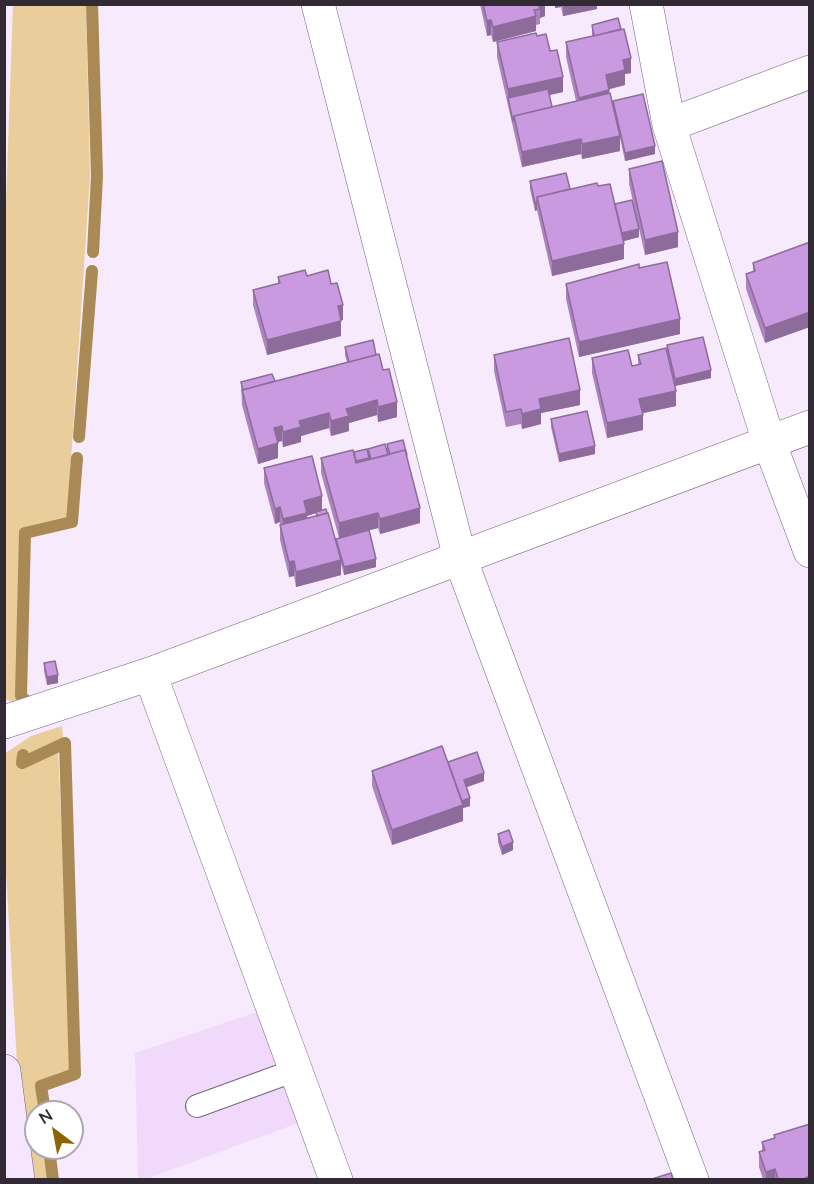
<!DOCTYPE html>
<style>
body{margin:0}
#map{position:relative;width:814px;height:1184px;overflow:hidden;background:#f6eafc;font-family:Lato,sans-serif}
canvas{display:block}
.frame{position:absolute;inset:0;border:6px solid #312934;pointer-events:none}
.north{position:absolute;left:24px;top:1100px;width:60px;height:60px;box-sizing:border-box;background:#fff;border:2px solid #ada9ae;border-radius:50%;rotate:328deg;font-size:16px;font-weight:700;line-height:24px;text-align:center;color:#312934}
.north::after{content:'';display:block;margin:auto;width:21px;height:27px;background:#8b6505;clip-path:polygon(50% 0,100% 100%,50% 72%,0 100%)}
</style>
<div id="map">
<canvas width="814" height="1184"></canvas>
<div class="frame"></div>
<div class="north">N</div>
</div>
<script>
const g = document.querySelector('canvas').getContext('2d');
g.lineJoin = 'round';
function fill(path, color) {
  g.fillStyle = color;
  g.fill(path, 'evenodd');
}
function toPath(rows) {
  const path = new Path2D();
  for (const r of rows) {
    path.moveTo(r[0], r[1]);
    for (let i = 2; i < r.length; i += 2) path.lineTo(r[i], r[i + 1]);
  }
  return path;
}
function stroke(path, color, width, dash) {
  g.strokeStyle = color;
  g.lineWidth = width;
  g.lineCap = dash ? 'butt' : 'round';
  g.setLineDash(dash || []);
  g.stroke(path);
}
fill(toPath([
 [260,1011,301,1122,146,1179,138,1179,135,1053]
]), '#f1d9fc');
fill(toPath([
 [13,5,86,5,90,177,67,518,21,529,16,704,4,698,4,259],
 [62,726,63,739,24,758,25,752,20,754,19,766,58,750,73,1071,37,1083,41,1112,36,1112,36,1148,46,1148,50,1179,35,1179,17,1064,5,854,4,754,31,736]
]), '#e9cd9a');
stroke(toPath([
 [92,4,97,176,93,252],
 [79,437,92,271],
 [37,700,28,703,21,696,25,533,72,522,77,458],
 [23,755,22,763,65,743,75,1074,41,1086,45,1112],
 [49,1148,53,1180]
]), '#a98954', 12);
const lane = toPath([
 [197,1106,296,1070]
]);
const street = toPath([
 [318,4,460,558,692,1180],
 [646,4,669,125,769,442,810,551],
 [669,125,810,72],
 [150,674,336,1180],
 [4,722,150,674,810,427]
]);
const secondary = toPath([
 [4,1071,18,1180]
]);
stroke(lane, '#76657e', 24);
stroke(street, '#76657e', 34);
stroke(secondary, '#76657e', 34);
stroke(lane, '#fff', 22);
stroke(street, '#fff', 33);
stroke(secondary, '#f6e5fe', 33);
fill(toPath([
 [480,4,545,4,545,16,540,18,540,24,536,25,536,31,493,42,491,35,487,36],
 [555,4,597,4,597,9,563,16,561,7,555,8],
 [592,25,631,73,625,74,625,85,609,89,613,108,613,101,655,154,625,161,620,138,620,151,582,159,581,154,522,167,497,57,497,42,537,36,550,51,563,92,549,95,552,107,576,101,566,57,566,42,592,36],
 [629,169,678,247,645,255,629,184],
 [530,181,570,189,598,186,615,204,639,237,623,241,624,259,552,276,537,210,535,211,530,189],
 [810,242,765,343,746,289,746,274,753,272,753,263],
 [639,268,680,334,579,357,566,299,566,284],
 [307,276,331,284,343,320,341,320,341,336,267,355,253,305,253,290,278,284,278,277],
 [667,345,711,378,675,386,676,406,643,413,643,430,607,438,592,373,592,358,632,366,638,365,638,355,667,353],
 [345,347,376,355,397,417,378,422,377,415,349,423,349,431,331,436,329,428,301,436,301,442,283,447,282,441,277,442,278,458,258,464,242,405,241,382,275,381,347,362,345,355],
 [494,355,580,405,541,413,541,424,522,429,521,424,506,427,494,371],
 [551,419,595,454,559,462,551,427],
 [387,444,407,458,420,523,380,534,378,528,343,537,376,567,344,575,341,564,341,575,296,587,294,576,289,577,280,540,280,522,275,524,264,483,264,468,322,510,336,544,336,539,339,538,321,473,321,458,368,454,368,449,387,451],
 [316,513,316,516,307,518,307,516],
 [44,663,58,683,47,685,44,671],
 [448,762,484,781,467,787,470,806,463,808,463,821,392,845,372,786,372,771],
 [498,834,513,850,502,855,498,842],
 [774,1135,810,1179,763,1179,759,1167,759,1152,762,1151,762,1142,774,1138]
]), '#ad84c0');
fill(toPath([
 [538,4,545,4,545,16,540,18,540,9],
 [555,4,561,4,561,7,555,8],
 [563,4,597,4,597,9,563,16],
 [536,16,536,31,493,42,493,27],
 [491,20,491,35,487,36,487,21],
 [631,58,631,73,625,74,625,85,606,90,606,75,623,60],
 [563,77,563,92,510,104,508,98,508,104,508,89],
 [609,90,609,106,579,113,579,98],
 [620,136,620,151,582,159,582,144],
 [581,139,581,154,522,167,522,152],
 [655,146,655,154,625,161,625,153],
 [537,202,537,210,535,211,535,203],
 [639,229,639,237,621,242,621,234],
 [678,232,678,247,645,255,645,240],
 [624,244,624,259,552,276,552,261],
 [343,305,343,320,338,321,338,306],
 [810,312,810,327,765,343,765,328],
 [680,319,680,334,579,357,579,342],
 [341,321,341,336,267,355,267,340],
 [711,370,711,378,675,386,675,379],
 [580,390,580,405,541,413,541,424,522,429,522,414,539,399],
 [676,391,676,406,639,414,639,399],
 [377,400,377,415,349,423,349,431,331,436,331,421,346,409],
 [397,402,397,417,378,422,378,407],
 [329,413,329,428,301,436,301,442,283,447,283,432,299,421],
 [643,415,643,430,607,438,607,423],
 [282,426,282,441,274,443,274,428],
 [278,443,278,458,258,464,258,449],
 [595,446,595,454,559,462,559,454],
 [322,496,322,511,307,516,307,528,283,534,283,519,304,501],
 [280,507,280,522,275,524,275,509],
 [420,508,420,523,380,534,380,519],
 [378,513,378,528,339,538,339,523],
 [376,559,376,567,344,575,344,567],
 [341,560,341,575,296,587,296,572],
 [294,561,294,576,289,577,289,562],
 [58,675,58,683,47,685,47,677],
 [484,773,484,781,464,788,464,780],
 [470,798,470,806,463,808,463,821,392,845,392,830,460,802],
 [513,842,513,850,502,855,502,847],
 [775,1169,775,1179,766,1179,766,1172]
]), '#8d6c9c');
const building = toPath([
 [483,4,538,4,540,9,534,10,536,16,493,27,491,20,487,21,483,4],
 [618,18,621,29,594,36,592,25,618,18],
 [624,29,631,58,623,60,625,70,606,75,609,90,579,98,566,42,624,29],
 [536,33,537,36,546,34,550,51,557,50,563,77,508,89,497,42,536,33],
 [548,89,552,107,514,116,513,121,508,98,548,89],
 [610,93,620,136,582,144,581,139,522,152,514,116,610,93],
 [643,94,655,146,625,153,613,101,643,94],
 [662,161,678,232,645,240,629,169,662,161],
 [566,173,570,189,537,197,537,202,535,203,530,181,566,173],
 [597,183,598,186,610,184,624,244,552,261,537,197,597,183],
 [632,200,639,229,622,233,615,204,632,200],
 [810,242,810,312,765,328,746,274,755,271,753,263,810,242],
 [667,262,680,319,579,342,566,284,639,264,639,268,667,262],
 [305,270,307,276,328,270,331,284,337,283,343,305,338,306,341,321,267,340,253,290,280,283,278,277,305,270],
 [703,337,711,370,675,379,667,345,703,337],
 [569,338,580,390,539,399,541,409,522,414,521,409,506,412,494,355,569,338],
 [373,340,376,355,349,362,345,347,373,340],
 [666,348,676,391,639,399,643,415,607,423,592,358,628,350,632,366,641,364,638,355,666,348],
 [379,354,383,370,389,369,397,402,378,407,377,400,346,409,349,416,331,421,329,413,299,421,301,427,283,432,282,426,274,428,278,443,258,449,242,390,379,354],
 [272,374,275,381,243,390,241,382,272,374],
 [587,411,595,446,559,454,551,419,587,411],
 [403,440,407,455,405,450,390,454,387,444,403,440],
 [385,444,388,455,371,459,368,449,385,444],
 [367,449,369,458,356,461,354,452,367,449],
 [353,450,356,463,405,450,420,508,380,519,378,513,339,523,321,458,353,450],
 [312,456,322,496,304,501,307,513,283,519,280,507,275,509,264,468,312,456],
 [326,509,327,513,317,516,316,512,326,509],
 [328,513,341,560,296,572,294,561,289,562,280,525,328,513],
 [369,530,376,559,344,567,336,539,369,530],
 [55,661,58,675,47,677,44,663,55,661],
 [442,746,463,805,392,830,372,771,442,746],
 [477,752,484,773,464,780,470,798,462,801,448,762,477,752],
 [509,830,513,842,502,847,498,834,509,830],
 [810,1124,810,1176,805,1178,805,1179,778,1179,775,1169,766,1172,759,1152,765,1150,762,1142,775,1138,774,1135,810,1124],
 [671,1173,673,1179,652,1179,671,1173]
]);
fill(building, '#c99adf');
stroke(building, '#8d6c9c', 1.5);
</script>
